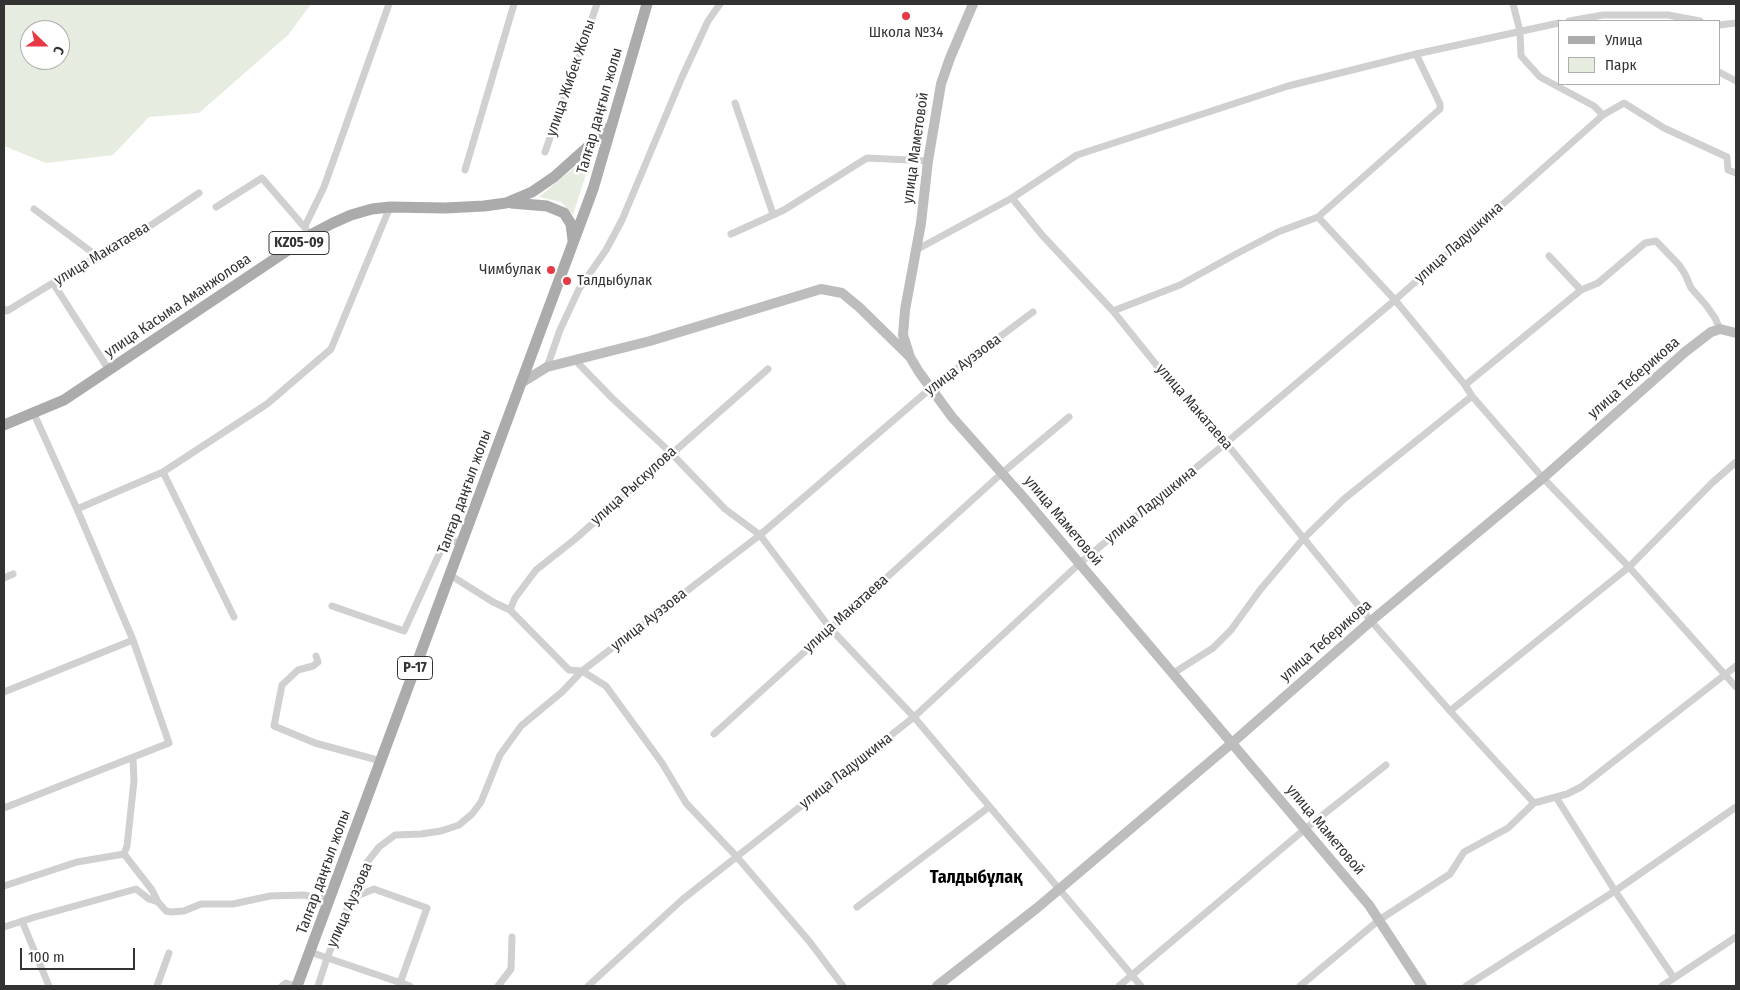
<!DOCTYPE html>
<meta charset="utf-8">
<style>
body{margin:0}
#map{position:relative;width:1740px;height:990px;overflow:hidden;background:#fff;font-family:"Fira Sans Condensed",sans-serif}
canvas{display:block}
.frame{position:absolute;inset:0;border:5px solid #333;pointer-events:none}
.legend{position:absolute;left:1558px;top:20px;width:162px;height:65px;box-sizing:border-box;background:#fff;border:1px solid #adadad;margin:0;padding:6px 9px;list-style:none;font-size:15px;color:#333}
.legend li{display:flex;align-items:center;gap:10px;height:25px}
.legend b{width:25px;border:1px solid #adadad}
.north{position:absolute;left:20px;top:20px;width:50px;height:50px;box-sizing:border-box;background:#fff;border:1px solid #adadad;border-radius:50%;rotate:112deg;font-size:14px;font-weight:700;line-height:20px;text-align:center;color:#333}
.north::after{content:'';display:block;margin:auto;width:18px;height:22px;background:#e63946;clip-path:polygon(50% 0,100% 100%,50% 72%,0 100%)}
.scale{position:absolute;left:20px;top:948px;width:115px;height:22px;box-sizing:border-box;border:2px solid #333;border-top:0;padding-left:6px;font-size:15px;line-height:18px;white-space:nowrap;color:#333;-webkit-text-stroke:4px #fff;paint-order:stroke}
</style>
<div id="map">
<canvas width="1740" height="990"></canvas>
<div class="frame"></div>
<ul class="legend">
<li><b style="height:6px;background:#ababab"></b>Улица</li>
<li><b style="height:14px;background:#e6ecdf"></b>Парк</li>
</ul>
<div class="north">С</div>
<div class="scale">100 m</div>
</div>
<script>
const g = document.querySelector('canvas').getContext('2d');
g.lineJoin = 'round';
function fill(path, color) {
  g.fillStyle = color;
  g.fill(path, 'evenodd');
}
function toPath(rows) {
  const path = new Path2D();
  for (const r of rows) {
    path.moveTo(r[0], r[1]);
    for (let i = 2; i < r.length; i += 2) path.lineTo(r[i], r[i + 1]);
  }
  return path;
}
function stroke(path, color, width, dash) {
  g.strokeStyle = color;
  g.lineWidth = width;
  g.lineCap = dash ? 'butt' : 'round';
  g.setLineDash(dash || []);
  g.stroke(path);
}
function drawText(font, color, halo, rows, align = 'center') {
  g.font = font + ' "Fira Sans Condensed",sans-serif';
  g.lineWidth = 5;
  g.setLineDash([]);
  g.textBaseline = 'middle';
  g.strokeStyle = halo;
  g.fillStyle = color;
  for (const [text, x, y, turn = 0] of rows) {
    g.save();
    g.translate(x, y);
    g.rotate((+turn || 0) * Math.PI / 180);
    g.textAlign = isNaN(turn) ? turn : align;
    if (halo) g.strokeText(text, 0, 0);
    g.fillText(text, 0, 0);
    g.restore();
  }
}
fill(toPath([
 [4,4,311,4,288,35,199,113,149,117,113,155,46,163,4,146],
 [30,30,60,30,60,60,30,60],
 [599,142,591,158,573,215,561,202,539,197,587,157]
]), '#e6ecdf');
stroke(toPath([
 [1513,4,1520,31,1521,56,1540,77,1594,106,1603,115],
 [1569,21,1603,15,1668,15,1700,21],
 [1719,25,1736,23],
 [1719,72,1736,81],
 [735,103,773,214],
 [545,152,597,4],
 [465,170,514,4],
 [1012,198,1042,235,1113,311,1179,393,1226,443,1371,621,1450,711,1629,567,1712,483,1736,462],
 [216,207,262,178,306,229],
 [34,209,97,256],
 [1318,217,1395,300,1465,385,1472,396,1543,478,1629,567,1736,687],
 [305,226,324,187,389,4],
 [731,234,784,210,867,158,928,161],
 [916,250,1012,198,1077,155,1288,86,1416,54,1559,23],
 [1549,256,1581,290],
 [53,283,109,370],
 [4,309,7,311,97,256,111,252,199,193],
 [1113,311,1180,285,1236,254,1278,232,1318,217,1440,109,1440,104,1416,54],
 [575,360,612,398,671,453,725,509,760,535,830,628,914,717,1141,986],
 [547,367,560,330,579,289,606,250,622,220,682,77,708,21,720,4],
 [1465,385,1581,290,1598,283,1645,243,1656,241,1679,265,1685,274,1691,288,1706,305,1715,318,1720,329],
 [163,472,234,617],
 [77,509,163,472,267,404,331,349,390,207],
 [450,575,493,602,510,610,569,670,582,671,606,686,662,763,686,803,737,857,809,941,843,986],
 [4,578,13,574],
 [332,606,404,631,446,539,461,543],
 [510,610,515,598,536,570,574,540,768,369],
 [316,656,318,662,313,666,298,670,282,685,274,726,315,743,381,761],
 [1172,674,1213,648,1231,630,1260,590,1303,539,1344,499,1472,396],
 [4,692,133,640],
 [1450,711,1534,803,1567,794,1581,787,1736,666],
 [714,734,1002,473,1069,417],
 [1556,797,1615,891,1674,978],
 [4,808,169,743,133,640,77,509,34,414],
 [124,854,152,890,158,902,166,911,171,912,184,911,201,904,233,904,270,896,304,895,329,900],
 [4,886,77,862,124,854,127,846,134,781,133,759],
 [352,898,374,889,427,908,400,983],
 [857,907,989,807],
 [22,921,49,986],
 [4,927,35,917,136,889,149,899,158,902],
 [310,952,410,986],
 [157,986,169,953],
 [282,986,286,983,295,986],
 [318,986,327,958,365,865,379,847,395,835,421,834,441,831,459,825,472,814,481,802,500,755,521,726,562,692,582,671,760,535,931,388,1033,312],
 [498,986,511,969,512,937],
 [588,986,683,899,914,717,1080,563,1226,443,1395,300,1603,115,1624,103,1664,128,1727,157,1728,170,1736,173],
 [1119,986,1305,829,1386,765],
 [1300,986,1379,920,1450,874,1464,852,1508,828,1534,803],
 [1466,986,1615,891,1736,807],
 [1662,986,1736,937]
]), '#d0d0d0', 7);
stroke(toPath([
 [973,4,950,58,941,84,928,161,921,223,905,310,903,335,910,357,919,372,952,417,1024,498,1369,905,1422,986],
 [521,383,547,367,650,341,821,289,842,293,859,307,909,356],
 [937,986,1037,908,1232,743,1371,621,1543,478,1685,352,1711,332,1720,329,1736,333]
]), '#bdbdbd', 10);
stroke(toPath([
 [511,203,547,206,564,213,571,224,573,240],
 [4,425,64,400,312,234,333,223,351,215,372,209,390,207,445,208,484,206,506,203,532,192,554,177,610,127],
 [297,986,593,189,647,4]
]), '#ababab', 11);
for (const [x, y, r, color] of [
 [906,16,5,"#e63946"],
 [551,270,5,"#e63946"],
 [567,281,5,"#e63946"]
]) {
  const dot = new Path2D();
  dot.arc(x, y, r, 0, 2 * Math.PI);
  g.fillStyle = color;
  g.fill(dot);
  stroke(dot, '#fff', 2);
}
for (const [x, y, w] of [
 [299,243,60],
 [415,668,35]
]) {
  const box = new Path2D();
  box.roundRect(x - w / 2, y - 11.5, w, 23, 4);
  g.fillStyle = '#fff';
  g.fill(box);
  stroke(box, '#333', 1);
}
drawText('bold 14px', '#333', null, [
 ["KZ05-09",299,243],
 ["P-17",415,668]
]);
drawText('15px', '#333', '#fff', [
 ["Школа №34",906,33],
 ["Чимбулак",541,270,"right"],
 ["Талдыбулак",577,281,"left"]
]);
drawText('15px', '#333', '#fff', [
 ["улица Жибек Жолы",571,78,-71],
 ["Талғар даңғыл жолы",600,111,-74],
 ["улица Маметовой",916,148,-82],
 ["улица Ладушкина",1459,243,-42],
 ["улица Макатаева",102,254,-31],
 ["улица Касыма Аманжолова",178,306,-34],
 ["улица Ауэзова",963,365,-37],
 ["улица Теберикова",1634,378,-41],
 ["улица Макатаева",1194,407,49],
 ["улица Рыскулова",634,486,-42],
 ["Талғар даңғыл жолы",465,492,-70],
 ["улица Ладушкина",1151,505,-39],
 ["улица Маметовой",1063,521,50],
 ["улица Макатаева",846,614,-42],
 ["улица Ауэзова",649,620,-38],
 ["улица Теберикова",1326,641,-41],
 ["улица Ладушкина",846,771,-38],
 ["улица Маметовой",1325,830,50],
 ["Талғар даңғыл жолы",324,872,-70],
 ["улица Ауэзова",350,905,-66]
]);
drawText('bold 18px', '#000', '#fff', [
 ["Талдыбұлақ",976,878]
]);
</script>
